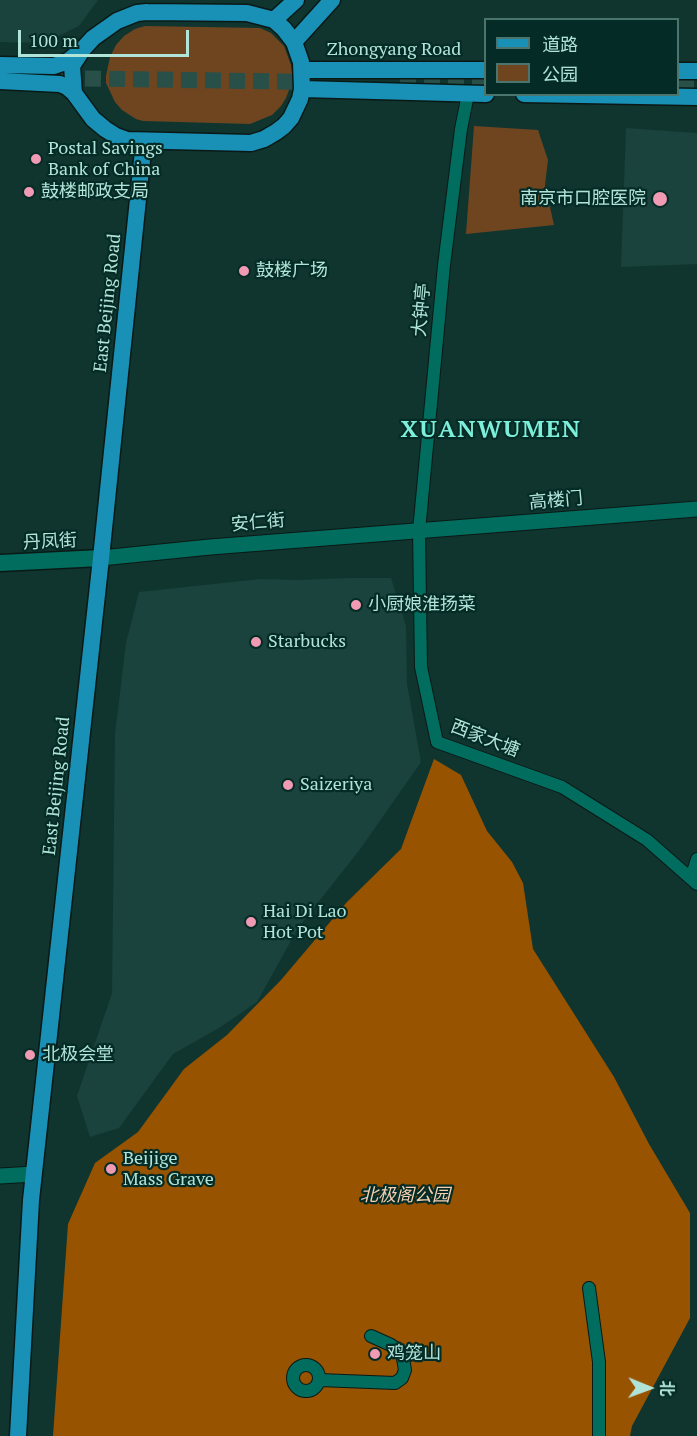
<!DOCTYPE html>
<meta charset="utf-8">
<style>
body{margin:0}
#map{position:relative;width:697px;height:1436px;overflow:hidden;background:#10352f;font-family:"PT Serif","Noto Sans SC",serif}
canvas{display:block}
.legend{position:absolute;left:484px;top:18px;width:195px;height:78px;box-sizing:border-box;background:#042b25;border:2px solid #49756d;margin:0;padding:8px 10px;list-style:none;font-size:18px;color:#b1e4d9}
.legend li{display:flex;align-items:center;gap:12px;height:30px}
.legend b{width:30px;border:2px solid #49756d}
.north{position:absolute;left:619px;top:1358px;width:60px;height:60px;-webkit-text-stroke:4px #042b25;paint-order:stroke;rotate:91deg;font-size:16px;font-weight:700;line-height:24px;text-align:center;color:#b1e4d9}
.north::after{content:'';display:block;margin:auto;width:21px;height:27px;background:#b1e4d9;clip-path:polygon(50% 0,100% 100%,50% 72%,0 100%)}
.scale{position:absolute;left:18px;top:30px;width:171px;height:27px;box-sizing:border-box;border:3px solid #b1e4d9;border-top:0;padding-left:8px;font-size:18px;line-height:21px;white-space:nowrap;color:#b1e4d9;-webkit-text-stroke:4px #042b25;paint-order:stroke}
</style>
<div id="map">
<canvas width="697" height="1436"></canvas>
<ul class="legend">
<li><b style="height:8px;background:#1990b5"></b>道路</li>
<li><b style="height:16px;background:#6f4520"></b>公园</li>
</ul>
<div class="north">北</div>
<div class="scale">100 m</div>
</div>
<script>
const g = document.querySelector('canvas').getContext('2d');
g.lineJoin = 'round';
function fill(path, color) {
  g.fillStyle = color;
  g.fill(path, 'evenodd');
}
function toPath(rows) {
  const path = new Path2D();
  for (const r of rows) {
    if (r.length === 3) {
      path.moveTo(r[0] + r[2], r[1]);
      path.arc(r[0], r[1], r[2], 0, 2 * Math.PI);
      continue;
    }
    path.moveTo(r[0], r[1]);
    for (let i = 2; i < r.length; i += 2) path.lineTo(r[i], r[i + 1]);
  }
  return path;
}
function stroke(path, color, width, dash) {
  g.strokeStyle = color;
  g.lineWidth = width;
  g.lineCap = dash ? 'butt' : 'round';
  g.setLineDash(dash || []);
  g.stroke(path);
}
function drawText(font, color, halo, rows, align = 'center') {
  g.font = font + ' "PT Serif","Noto Sans SC",serif';
  g.lineWidth = 4.5;
  g.setLineDash([]);
  g.textBaseline = 'middle';
  g.strokeStyle = halo;
  g.fillStyle = color;
  for (const [text, x, y, turn = 0] of rows) {
    g.save();
    g.translate(x, y);
    g.rotate((+turn || 0) * Math.PI / 180);
    g.textAlign = isNaN(turn) ? turn : align;
    if (halo) g.strokeText(text, 0, 0);
    g.fillText(text, 0, 0);
    g.restore();
  }
}
fill(toPath([
 [0,0,98,0,79,26,44,43,0,42],
 [626,128,697,133,697,264,621,267],
 [349,578,391,578,406,626,407,684,421,762,361,848,298,928,257,1002,219,1028,173,1054,119,1128,90,1137,77,1096,112,993,115,734,126,643,139,592,260,579,298,580]
]), '#19433c');
fill(toPath([
 [145,26,260,28,271,33,284,46,291,65,293,79,286,98,281,106,272,115,250,124,143,121,136,119,122,110,115,102,106,83,106,76,110,57,116,45,124,36,135,29],
 [474,126,538,130,548,160,545,185,554,225,466,234]
]), '#6f4520');
fill(toPath([
 [434,759,461,775,487,831,512,862,523,883,533,949,614,1077,649,1144,690,1213,690,1318,632,1426,630,1436,53,1436,68,1224,95,1163,138,1132,184,1069,227,1035,281,980,347,902,401,849]
]), '#985300');
stroke(toPath([
 [61,78,314,82],
 [400,84,486,85],
 [678,88,697,88]
]), '#284f48', 16, [16, 8]);
const minor = toPath([
 [468,94,461,129,444,265,419,531,421,667,437,742,562,787,647,840,697,884],
 [691,878,697,859],
 [589,1288,599,1362,599,1436],
 [306,1378,13],
 [319,1380,395,1383,402,1378,405,1370,402,1353,391,1345,371,1336]
]);
const tertiary = toPath([
 [101,558,210,547,697,509],
 [0,1176,34,1174]
]);
const secondary = toPath([
 [0,563,101,558]
]);
const primary = toPath([
 [147,12,247,13,274,20,284,29,294,42,301,62,302,89,300,99,291,118,284,126,276,132,264,139,251,143,127,140,116,136,105,129,93,119,74,93,72,66,83,49,93,38,117,21,137,13,147,12],
 [274,20,296,0],
 [294,42,332,0],
 [0,65,54,66,68,61,78,53],
 [302,70,486,70],
 [678,71,697,71],
 [0,81,60,84,67,87,74,93],
 [302,89,486,94],
 [524,94,697,97],
 [18,1436,31,1200,101,558,144,141]
]);
stroke(minor, '#0a1916', 14);
stroke(tertiary, '#0a1916', 17);
stroke(secondary, '#0a1916', 19);
stroke(primary, '#0a1916', 19);
stroke(minor, '#006d5f', 12);
stroke(tertiary, '#006d5f', 15);
stroke(secondary, '#006d5f', 16);
stroke(primary, '#1990b5', 16);
for (const [x, y, r, color] of [
 [36,159,6,"#f09ab4"],
 [29,192,6,"#f09ab4"],
 [660,199,8,"#f09ab4"],
 [244,271,6,"#f09ab4"],
 [356,605,6,"#f09ab4"],
 [256,642,6,"#f09ab4"],
 [288,785,6,"#f09ab4"],
 [251,922,6,"#f09ab4"],
 [30,1055,6,"#f09ab4"],
 [111,1169,6,"#f09ab4"],
 [375,1354,6,"#f09ab4"]
]) {
  const dot = new Path2D();
  dot.arc(x, y, r, 0, 2 * Math.PI);
  g.fillStyle = color;
  g.fill(dot);
  stroke(dot, '#042b25', 2);
}
drawText('18px', '#b1e4d9', '#042b25', [
 ["Zhongyang Road",394,50],
 ["East Beijing Road",108,303,-84],
 ["大钟亭",422,310,-85],
 ["高楼门",556,501,-5],
 ["安仁街",258,523,-5],
 ["丹凤街",50,542,-3],
 ["西家大塘",485,739,21],
 ["East Beijing Road",57,786,-84]
]);
drawText('18px', '#b1e4d9', '#042b25', [
 ["Postal Savings",48,149],
 ["Bank of China",48,170],
 ["鼓楼邮政支局",41,192],
 ["南京市口腔医院",646,199,"right"],
 ["鼓楼广场",256,271],
 ["小厨娘淮扬菜",368,605],
 ["Starbucks",268,642],
 ["Saizeriya",300,785],
 ["Hai Di Lao",263,912],
 ["Hot Pot",263,933],
 ["北极会堂",42,1055],
 ["Beijige",123,1159],
 ["Mass Grave",123,1180],
 ["鸡笼山",387,1354]
], 'left');
drawText('italic 18px', '#f7d0b1', '#042b25', [
 ["北极阁公园",405,1196]
]);
g.letterSpacing = '1.5px';
drawText('bold 24px', '#7ceed9', '#042b25', [
 ["XUANWUMEN",491,430]
]);
g.letterSpacing = '0px';
</script>
